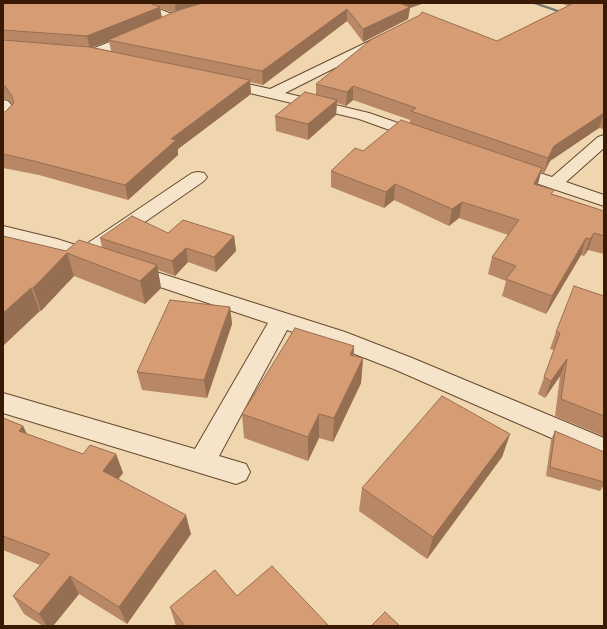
<!DOCTYPE html>
<style>
body{margin:0}
#map{position:relative;width:607px;height:629px;overflow:hidden;background:#f0d6ae;font-family:Vollkorn,serif}
canvas{display:block}
.frame{position:absolute;inset:0;border:4px solid #391a05;pointer-events:none}
</style>
<div id="map">
<canvas width="607" height="629"></canvas>
<div class="frame"></div>
</div>
<script>
const g = document.querySelector('canvas').getContext('2d');
g.lineJoin = 'round';
function toPath(rows) {
  const path = new Path2D();
  for (const r of rows) {
    path.moveTo(r[0], r[1]);
    for (let i = 2; i < r.length; i += 2) path.lineTo(r[i], r[i + 1]);
  }
  return path;
}
function fill(path, color) {
  g.fillStyle = color;
  g.fill(path, 'evenodd');
}
function stroke(path, color, width, dash) {
  g.strokeStyle = color;
  g.lineWidth = width;
  g.lineCap = dash ? 'butt' : 'round';
  g.setLineDash(dash || []);
  g.stroke(path);
}
fill(toPath([
 [531,3,538,3,570,14,566,15,531,3]
]), '#75786d');
const minor = toPath([
 [127,3,143,3,180,17,182,19,180,21,172,21,129,5,127,3],
 [137,31,141,32,143,35,141,38,97,57,87,57,86,54,87,51,137,31],
 [382,35,388,39,386,42,285,93,369,113,427,133,429,136,427,139,415,139,359,119,216,85,214,82,216,79,221,78,270,89,382,35],
 [3,100,8,101,14,108,17,116,8,125,3,127,3,100],
 [604,135,604,148,566,182,604,195,604,206,506,173,504,169,506,165,512,164,552,177,598,137,604,135],
 [198,172,204,173,207,177,204,181,100,253,106,259,103,263,96,265,44,247,3,238,3,226,57,239,82,247,192,173,198,172],
 [131,264,345,332,412,358,604,438,604,461,396,370,329,344,287,330,219,456,246,464,250,472,246,480,236,484,3,413,3,393,195,449,268,323,124,275,121,270,124,265,131,264]
]);
stroke(minor, '#67492f', 2);
fill(minor, '#f5e4ca');
fill(toPath([
 [3,3,424,3,410,8,408,19,363,42,347,21,263,85,250,82,251,94,178,149,178,155,128,200,39,175,3,168,3,112,5,112,12,104,9,100,3,99],
 [160,8,174,13,162,18],
 [109,41,111,51,92,47],
 [563,3,604,3,604,129,599,128,550,161,544,173,541,172,537,185,553,194,604,211,604,254,588,250,584,256,581,255,546,314,502,296,506,281,488,274,492,257,508,235,459,218,449,226,394,200,384,208,331,187,331,171,410,123,410,120,353,100,346,106,337,103,336,115,308,140,276,131,275,116,316,95,316,84,497,41,568,6,563,4],
 [168,233,234,236,236,251,216,272,188,262,175,276,158,270,161,288,145,304,74,276,41,311,40,311,3,236,66,251,102,248,100,238],
 [604,296,604,434,603,436,555,416,560,376,545,398,538,394,554,350,550,349,556,332],
 [230,307,232,324,207,398,142,390,137,372],
 [354,346,354,356,363,358,361,383,333,442,319,438,308,461,244,438,242,414],
 [3,418,23,426,27,434,83,454,116,454,123,473,118,479,191,534,127,624,79,594,53,626,43,626,24,614,13,596,40,565,3,550],
 [555,431,604,482,604,485,600,491,546,476,551,440],
 [510,434,502,457,427,559,359,511,362,488],
 [237,596,329,626,176,626,170,607]
]), '#b88765');
fill(toPath([
 [175,3,209,3,176,13],
 [395,3,424,3,410,8,408,19,363,42,363,29],
 [160,7,162,19,108,40,109,41,90,48,87,36],
 [347,9,347,21,263,85,262,71],
 [250,80,251,94,178,149,178,155,128,200,125,185,171,139],
 [353,86,353,100,346,106,347,92],
 [337,100,336,115,308,140,308,124],
 [604,113,599,128,550,161,544,173,548,158,554,146],
 [542,168,538,184,530,201,534,184],
 [395,184,394,200,384,208,386,192],
 [462,202,459,218,449,226,452,209],
 [594,233,588,250,584,256,590,239],
 [234,236,236,251,216,272,214,257],
 [586,238,581,255,546,314,552,296],
 [186,248,188,262,175,276,172,261],
 [67,253,74,276,41,311,33,288],
 [157,265,161,288,145,304,140,281],
 [31,288,40,311,3,346,3,313],
 [230,307,232,324,207,398,204,380],
 [354,346,353,370,350,355],
 [363,358,361,383,333,442,334,418],
 [567,359,560,376,545,398,551,381],
 [319,414,319,438,308,461,308,437],
 [23,426,32,445,19,431],
 [510,434,502,457,427,559,433,537],
 [116,454,123,473,110,490,103,471],
 [186,515,191,534,127,624,119,607],
 [70,576,79,594,53,626,47,626,39,614]
]), '#966e52');
const building = toPath([
 [3,3,149,3,160,7,87,36,3,30,3,3],
 [203,3,399,3,410,7,363,29,347,9,262,71,108,40,179,10,203,3],
 [574,3,604,3,604,36,603,37,604,37,604,113,554,146,548,158,411,111,416,108,353,86,347,92,316,84,372,39,420,15,422,12,497,41,574,3],
 [3,40,89,47,250,80,171,139,176,140,125,185,34,161,3,154,3,112,5,112,14,103,12,96,5,86,3,86,3,40],
 [305,92,337,100,308,124,275,116,305,92],
 [401,120,542,168,534,184,554,190,551,194,604,211,604,236,594,233,590,239,586,238,552,296,506,279,516,266,492,257,519,220,462,202,452,209,395,184,386,192,331,171,355,148,363,151,401,120],
 [132,216,168,233,183,220,234,236,214,257,186,248,172,261,100,238,132,216],
 [3,236,66,251,79,240,157,265,140,281,67,253,33,288,31,288,3,313,3,236],
 [574,286,604,296,604,416,561,399,567,359,551,381,544,377,560,333,556,332,574,286],
 [170,300,230,307,204,380,137,372,170,300],
 [295,328,354,346,350,355,363,358,334,418,319,414,308,437,242,414,295,328],
 [442,396,510,434,433,537,362,488,442,396],
 [3,418,23,426,19,431,83,454,90,445,116,454,103,471,186,515,119,607,70,576,39,614,13,596,50,554,3,536,3,418],
 [555,431,604,452,604,482,550,467,555,431],
 [272,566,329,626,185,626,170,607,215,570,237,596,272,566],
 [385,612,400,626,371,626,385,612]
]);
fill(building, '#d69d75');
stroke(building, '#966e52', 1);
</script>
